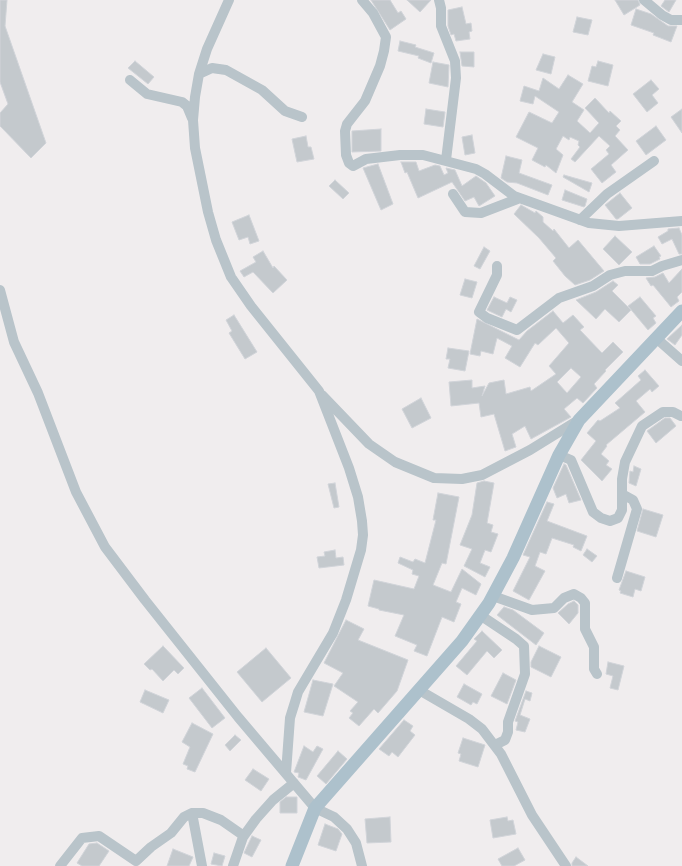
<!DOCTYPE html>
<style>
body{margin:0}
canvas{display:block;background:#f0edee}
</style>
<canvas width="682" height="866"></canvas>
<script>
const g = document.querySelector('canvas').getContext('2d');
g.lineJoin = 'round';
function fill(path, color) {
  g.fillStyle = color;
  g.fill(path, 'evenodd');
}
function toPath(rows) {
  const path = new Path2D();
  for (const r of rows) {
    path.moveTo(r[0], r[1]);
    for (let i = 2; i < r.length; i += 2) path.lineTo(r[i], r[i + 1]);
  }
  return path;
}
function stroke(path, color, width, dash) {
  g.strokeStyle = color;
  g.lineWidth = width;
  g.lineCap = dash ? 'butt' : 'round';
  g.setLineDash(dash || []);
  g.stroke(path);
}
const building = toPath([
 [0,0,7,0,5,26,46,143,31,158,0,126,0,113,8,104,0,82,0,0],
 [371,0,390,0,398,13,401,11,406,19,390,30,371,0],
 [407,0,431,0,420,12,407,0],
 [615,0,638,0,640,5,624,15,615,0],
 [665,0,676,0,669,12,661,6,665,0],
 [462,7,466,24,471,23,472,31,469,32,470,39,456,41,454,34,451,35,448,26,448,10,462,7],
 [636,9,651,14,668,26,677,26,671,42,653,35,654,33,631,25,636,9],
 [577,17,592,20,588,35,573,32,577,17],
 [400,41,416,45,415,47,434,53,431,63,418,58,419,56,398,51,400,41],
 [460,52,474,52,474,67,462,66,460,52],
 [543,54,555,57,551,74,536,70,543,54],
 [135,61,154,77,148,84,128,68,135,61],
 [598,61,613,65,608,86,588,81,592,66,596,67,598,61],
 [433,62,449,65,448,87,429,83,433,62],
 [568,75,583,84,572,102,584,110,577,121,590,133,599,123,585,108,595,98,609,113,610,111,621,121,616,126,620,130,615,136,628,150,611,165,616,172,602,183,591,169,609,154,606,150,610,146,599,136,575,162,571,159,580,147,578,145,579,141,570,137,569,140,563,136,556,149,563,155,556,173,546,165,545,167,532,160,538,148,516,137,529,112,552,123,559,112,535,96,533,104,520,101,524,86,539,91,543,78,559,89,568,75],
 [651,80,659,89,652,95,658,103,647,112,633,94,651,80],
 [426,109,445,112,443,127,424,124,426,109],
 [682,109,682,133,671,117,682,109],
 [656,126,666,140,646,155,636,141,656,126],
 [381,129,381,151,352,152,352,131,381,129],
 [472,135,475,153,465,155,462,137,472,135],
 [306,136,308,147,311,147,314,159,297,162,292,139,306,136],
 [506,156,522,160,519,173,552,185,548,195,517,183,507,182,501,178,506,156],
 [401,162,416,162,419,171,435,165,440,166,444,175,448,173,446,168,455,170,462,186,476,176,486,183,495,196,479,206,474,197,465,201,452,182,418,198,407,172,405,173,401,162],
 [378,164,393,204,381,210,363,168,378,164],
 [564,175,592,183,589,192,563,177,564,175],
 [335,180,349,193,343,199,329,186,335,180],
 [565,190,587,199,585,206,584,207,562,200,565,190],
 [620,193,632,208,618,219,616,219,605,205,620,193],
 [521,205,535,213,536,211,543,217,543,222,553,231,554,229,569,248,578,240,604,271,590,280,575,285,565,276,553,261,556,258,539,238,514,214,521,205],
 [249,215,259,241,250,244,248,237,239,240,232,222,249,215],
 [679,228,682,235,682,254,679,254,672,239,662,244,658,237,668,231,668,229,679,228],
 [615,236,632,252,619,265,603,249,615,236],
 [654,246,661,256,659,257,660,259,650,264,640,264,636,257,654,246],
 [484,247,490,251,480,269,474,266,484,247],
 [263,251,273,268,274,266,287,280,273,293,253,272,244,277,240,271,256,262,253,257,263,251],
 [682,269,682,292,677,297,679,301,671,307,653,285,651,286,646,278,655,277,663,273,669,283,682,269],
 [465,279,477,282,472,298,460,295,465,279],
 [613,281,618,285,612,291,631,310,619,322,605,309,596,319,576,300,596,292,613,281],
 [494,297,507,303,510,297,517,300,511,312,506,309,502,317,487,310,494,297],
 [640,297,656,316,653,318,656,323,648,330,628,306,640,297],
 [553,311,563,323,573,315,584,327,580,330,602,353,613,342,623,352,605,370,606,371,594,384,597,388,583,403,577,398,564,409,571,417,531,439,525,426,512,434,516,447,505,451,494,414,481,417,479,403,451,406,449,382,472,380,472,388,485,386,482,396,489,383,504,380,506,394,530,387,531,391,556,374,549,366,569,343,556,328,538,345,535,343,520,367,505,358,512,346,497,338,493,354,481,351,480,356,470,354,477,319,519,340,527,331,553,311],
 [571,368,581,377,567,393,557,382,571,368],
 [234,315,257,352,245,359,229,333,232,331,226,320,234,315],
 [682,325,682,335,675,345,667,339,682,325],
 [448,348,469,351,465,371,448,368,450,359,446,359,448,348],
 [645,370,659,386,652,392,650,389,636,401,645,412,606,445,607,446,601,454,609,461,606,465,612,469,602,481,581,460,596,441,587,433,598,420,600,421,620,408,615,403,641,380,638,376,645,370],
 [421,398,431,418,412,428,402,409,421,398],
 [665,418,670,418,676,426,656,443,647,431,665,418],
 [564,464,566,465,581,500,569,503,566,494,557,498,553,488,564,464],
 [634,466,641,469,636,486,629,483,630,471,633,472,634,466],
 [484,481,494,483,487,523,493,525,491,532,498,534,491,552,485,550,480,563,490,567,485,577,464,566,472,549,460,545,472,515,477,483,484,481],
 [335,483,339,507,334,508,328,484,335,483],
 [438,493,459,497,446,564,442,563,433,585,451,592,462,569,481,584,476,595,462,588,456,602,461,604,454,622,442,617,427,656,414,651,417,645,395,636,404,615,379,610,379,609,368,606,374,580,414,589,419,576,412,574,413,570,398,563,400,557,413,562,415,559,425,563,436,520,433,520,438,493],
 [547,502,554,504,547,521,587,536,581,551,573,547,574,545,552,538,546,554,540,552,535,566,545,571,529,600,513,591,530,557,523,555,547,502],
 [643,509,663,515,656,537,637,531,643,509],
 [587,549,597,556,592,562,583,555,587,549],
 [335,550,336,558,343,557,344,565,319,568,317,557,325,556,324,552,335,550],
 [626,571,645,577,641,591,635,589,633,597,620,593,621,591,619,590,626,571],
 [574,601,578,605,578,613,569,624,558,613,568,604,574,601],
 [504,607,513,610,544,633,536,645,497,615,504,607],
 [346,620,364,629,358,640,408,660,397,691,378,713,374,709,359,726,349,718,353,713,350,711,358,702,334,686,343,673,324,663,346,620],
 [482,631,502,650,494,658,487,651,467,675,456,666,477,641,474,639,482,631],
 [163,646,184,668,178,674,174,670,163,681,152,669,150,670,144,664,163,646],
 [539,646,561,657,551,677,531,667,531,662,539,646],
 [266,648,291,678,262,702,237,672,266,648],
 [608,662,624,666,618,690,610,688,613,676,606,674,608,662],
 [503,673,516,680,507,704,491,696,503,673],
 [313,680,333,684,323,716,304,712,313,680],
 [464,684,482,694,477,704,473,702,471,705,457,697,464,684],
 [202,688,225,718,212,728,189,698,202,688],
 [145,690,169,700,163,713,140,702,145,690],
 [526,691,532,693,530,701,525,699,520,715,530,719,525,732,516,730,518,722,515,721,526,691],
 [404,720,413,726,410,731,415,735,398,757,392,752,389,756,379,749,404,720],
 [192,723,213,734,195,772,187,769,188,766,183,764,190,747,182,742,192,723],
 [235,735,241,740,230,751,225,745,235,735],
 [463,738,485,745,478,767,459,761,461,754,458,753,463,738],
 [304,746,313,752,317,746,323,749,306,780,298,777,299,773,294,772,304,746],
 [338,751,347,759,326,784,317,776,338,751],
 [253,769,269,779,261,791,245,780,253,769],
 [286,797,297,797,297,813,280,813,280,802,286,797],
 [390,817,391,842,367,843,365,819,390,817],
 [507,817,508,821,513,820,516,834,493,838,490,820,507,817],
 [325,824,338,829,342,834,336,851,318,845,325,824],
 [252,836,261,840,252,857,244,853,252,836],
 [97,843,109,851,99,866,82,866,77,863,89,844,97,843],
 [518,848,525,860,514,866,502,866,498,859,518,848],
 [173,849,193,857,189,866,167,866,173,849],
 [214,853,225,856,222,866,211,864,214,853],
 [576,857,588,866,572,866,572,863,576,857]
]);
fill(building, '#c4c9cd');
stroke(building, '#d1d4d9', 1);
stroke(toPath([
 [229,0,207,49,199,74,195,97,193,120,195,148,208,212,216,240,231,277,251,306,319,391,349,468,358,497,362,521,363,535,361,550,346,600,333,633,298,692,295,702,290,718,286,773],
 [362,0,373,13,386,37,384,51,380,66,365,101,347,124,345,131,346,155,349,163,353,166,366,159,400,155,423,155,476,169,485,174,514,196,589,223,619,226,682,221],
 [439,0,441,8,441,26,455,61,456,78,446,160],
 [644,0,662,15,671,20,682,20],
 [199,74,212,68,226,70,262,90,285,111,302,117],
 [130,80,147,94,182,102,187,106,192,118],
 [453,194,465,212,481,213,520,198],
 [580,220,607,194,654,161],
 [497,266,497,275,479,312,487,318,517,330,559,298,593,286,610,275,625,271,652,271,662,266,682,260],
 [0,290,14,342,38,393,76,492,105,547,145,600,238,717,315,808,334,817,347,829,356,843,362,866],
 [656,338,682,361],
 [322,395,369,444,395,462,434,478,462,479,482,475,530,450,577,421],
 [559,455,571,460,593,512,601,518,610,521,618,518,622,510,622,479,625,462,642,426,663,412,673,412,681,416],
 [617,578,637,509,633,500,624,495],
 [493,596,532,610,554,608,564,598,574,594,581,598,585,603,585,629,594,647,594,669,597,674],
 [480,615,516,639,524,646,525,674,508,722,508,732,505,740,495,745],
 [419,690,469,719,482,729,501,754,532,815,566,866],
 [192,813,202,866],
 [60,866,82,838,99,836,136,861,151,847,171,833,184,817,192,813,203,813,221,820,244,836],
 [233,866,243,837,256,819,273,800,294,783]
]), '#b9c4ca', 10);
stroke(toPath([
 [292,866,315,808,462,641,489,603,513,558,559,455,579,420,682,311]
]), '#adc1cc', 13);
</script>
